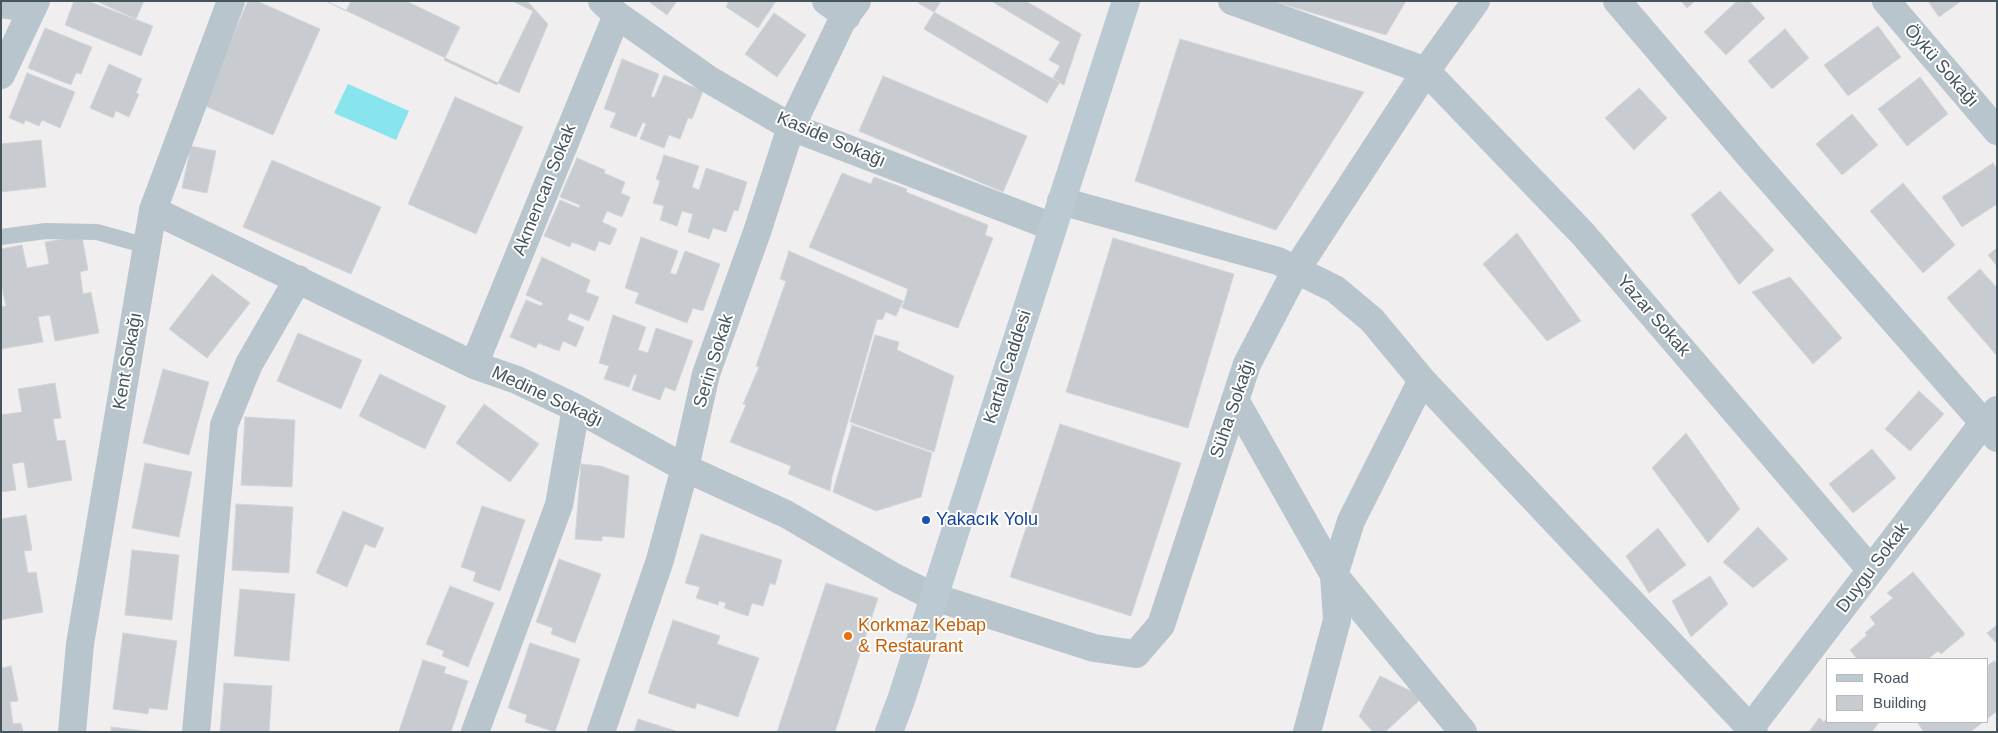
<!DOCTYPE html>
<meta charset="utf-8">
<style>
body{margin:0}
#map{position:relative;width:1998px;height:733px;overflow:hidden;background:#f1eeef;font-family:Helvetica,sans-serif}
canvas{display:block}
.frame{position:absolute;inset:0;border:2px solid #46545c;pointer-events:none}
.legend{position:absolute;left:1826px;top:658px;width:162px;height:65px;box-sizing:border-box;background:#fff;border:1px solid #b5bbbe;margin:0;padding:6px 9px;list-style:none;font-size:15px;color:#46545c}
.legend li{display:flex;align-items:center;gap:10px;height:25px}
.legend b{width:25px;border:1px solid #b5bbbe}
</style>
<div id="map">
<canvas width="1998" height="733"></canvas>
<div class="frame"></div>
<ul class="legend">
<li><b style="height:6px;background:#bbc9d3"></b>Road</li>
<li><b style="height:14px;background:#c8ccd1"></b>Building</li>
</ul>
</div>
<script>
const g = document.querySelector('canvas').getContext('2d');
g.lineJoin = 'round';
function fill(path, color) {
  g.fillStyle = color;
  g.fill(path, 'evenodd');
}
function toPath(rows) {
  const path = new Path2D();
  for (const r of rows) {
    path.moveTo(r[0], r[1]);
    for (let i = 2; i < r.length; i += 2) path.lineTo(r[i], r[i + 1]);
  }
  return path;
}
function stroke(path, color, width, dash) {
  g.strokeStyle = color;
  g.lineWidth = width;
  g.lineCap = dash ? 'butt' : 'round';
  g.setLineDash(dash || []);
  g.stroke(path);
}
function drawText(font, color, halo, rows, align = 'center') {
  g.font = font + ' Helvetica,sans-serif';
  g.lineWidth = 4;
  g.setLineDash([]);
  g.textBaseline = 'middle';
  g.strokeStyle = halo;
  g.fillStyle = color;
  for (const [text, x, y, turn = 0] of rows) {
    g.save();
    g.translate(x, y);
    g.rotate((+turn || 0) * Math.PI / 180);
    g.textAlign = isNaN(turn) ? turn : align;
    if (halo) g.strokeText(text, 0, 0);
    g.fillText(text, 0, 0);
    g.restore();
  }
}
fill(toPath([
 [348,84,409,111,396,140,334,113]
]), '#88e4ed');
const building = toPath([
 [74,1,88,1,153,26,141,56,65,25,74,1],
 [96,1,144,1,136,19,96,1],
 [248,1,257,1,320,29,273,135,203,105,248,1],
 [326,1,351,1,346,11,326,1],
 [326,1,527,1,548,24,519,93,326,1],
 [406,1,512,1,533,11,497,85,444,60,460,27,406,1],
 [648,1,677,1,667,15,648,1],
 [729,1,776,1,758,28,726,7,729,1],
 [919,1,1026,1,1081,34,1064,85,918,3,919,1],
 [941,1,991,1,1060,42,1049,60,1060,66,1053,78,1060,82,1047,103,924,29,941,1],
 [1273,1,1406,1,1386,35,1273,1],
 [1681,1,1695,1,1687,8,1681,1],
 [1737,1,1749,1,1765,18,1726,55,1704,32,1737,1],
 [1928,1,1961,1,1939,17,1928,1],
 [774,13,806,35,777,77,745,54,774,13],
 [1878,26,1901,57,1848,96,1824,65,1878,26],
 [45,28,92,47,81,74,76,73,71,85,28,68,45,28],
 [1785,29,1809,58,1772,89,1748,61,1785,29],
 [1180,39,1364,92,1276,230,1135,181,1180,39],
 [622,59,659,74,651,96,654,98,664,75,703,91,692,119,688,118,680,139,669,135,664,148,640,139,646,124,643,122,636,137,610,127,616,113,604,109,622,59],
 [109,64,142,79,136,93,139,94,129,117,116,111,113,118,90,108,109,64],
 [27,73,75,92,60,128,42,120,39,126,25,120,24,124,9,118,27,73],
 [883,76,1027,136,1003,192,859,131,883,76],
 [1920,77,1948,114,1907,146,1878,109,1920,77],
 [1639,88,1667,118,1634,150,1605,118,1639,88],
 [455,97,523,127,476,234,408,204,455,97],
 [1852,114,1878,145,1842,175,1816,144,1852,114],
 [41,140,46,187,1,192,1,144,41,140],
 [191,146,216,151,207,193,182,188,191,146],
 [664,155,699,166,692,187,699,190,706,168,747,182,738,211,734,210,726,232,713,228,709,239,688,232,693,214,682,211,677,226,660,220,664,206,653,203,660,181,656,179,664,155],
 [577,158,605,170,604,173,625,182,621,193,630,197,622,217,607,211,602,222,617,229,610,245,599,241,595,251,572,242,570,247,544,236,560,200,579,208,580,205,560,197,577,158],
 [272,160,381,207,351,274,243,227,272,160],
 [1993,163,1997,169,1997,204,1962,227,1942,197,1993,163],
 [842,173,871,184,874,177,907,189,906,192,988,225,985,235,993,238,958,328,902,308,908,289,809,247,842,173],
 [1903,183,1955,245,1923,273,1870,211,1903,183],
 [1720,191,1774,250,1739,285,1691,215,1720,191],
 [1517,233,1581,321,1547,341,1483,264,1517,233],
 [82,236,88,270,80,272,83,294,91,292,99,333,55,341,50,315,38,317,43,342,1,349,1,307,6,306,1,283,1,249,22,245,27,268,49,264,45,242,82,236],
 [641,237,678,251,670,273,676,275,685,251,720,264,703,311,693,308,687,323,635,303,639,293,625,288,641,237],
 [1113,238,1234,274,1188,428,1066,392,1113,238],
 [1997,248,1997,266,1988,255,1997,248],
 [789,251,903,301,896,316,886,312,882,320,877,319,832,477,830,491,788,474,791,466,730,442,746,405,743,404,759,367,756,366,786,281,780,279,789,251],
 [542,257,590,280,586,292,599,297,589,321,570,313,567,320,584,327,576,347,563,341,559,351,538,343,536,348,510,337,526,300,541,306,543,303,526,295,542,257],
 [1980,269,1997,288,1997,356,1947,298,1980,269],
 [212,274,250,303,207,358,169,329,212,274],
 [1790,277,1842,338,1813,364,1752,292,1790,277],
 [613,315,646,327,638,350,648,353,656,328,693,341,675,391,665,387,660,400,632,390,637,375,634,374,629,387,604,379,609,366,599,363,613,315],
 [298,333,362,360,341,409,277,381,298,333],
 [875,335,899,342,897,350,954,376,934,452,850,422,875,335],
 [163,369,209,382,189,455,143,443,163,369],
 [380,374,446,406,425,449,359,416,380,374],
 [55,383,61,418,53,419,57,441,65,440,72,480,28,488,24,462,12,464,16,490,1,492,1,415,22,412,18,389,55,383],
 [1919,391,1944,414,1910,451,1885,429,1919,391],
 [484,404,539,444,510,482,456,443,484,404],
 [245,417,295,420,292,487,241,485,245,417],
 [1060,424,1181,463,1131,616,1010,577,1060,424],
 [852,425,932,453,921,497,876,511,833,492,852,425],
 [1686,433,1740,509,1708,543,1652,468,1686,433],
 [1872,449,1896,478,1853,513,1829,484,1872,449],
 [145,463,192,472,179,537,132,528,145,463],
 [581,464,601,466,629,476,624,538,602,536,602,541,575,539,581,464],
 [236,504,293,507,289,573,232,570,236,504],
 [482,506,525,520,500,591,473,581,476,572,461,567,482,506],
 [343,511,384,528,375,548,365,544,347,587,316,573,343,511],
 [26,515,32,550,24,551,28,573,36,572,43,612,1,620,1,519,26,515],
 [1758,527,1788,559,1753,588,1723,562,1758,527],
 [1658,528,1686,565,1649,593,1626,556,1658,528],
 [701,534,782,560,775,585,770,583,763,606,752,603,748,616,724,608,726,603,719,601,718,605,696,598,700,587,685,583,701,534],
 [132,550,179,555,172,620,125,615,132,550],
 [559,559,601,574,575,643,551,634,553,628,536,622,559,559],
 [1913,572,1965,634,1941,654,1938,651,1928,659,1857,659,1850,650,1867,635,1865,633,1875,624,1870,617,1893,598,1887,593,1913,572],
 [1710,576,1728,604,1691,637,1672,601,1710,576],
 [826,583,878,598,835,732,777,732,826,583],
 [450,586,494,603,468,667,442,656,444,651,426,644,450,586],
 [240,589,295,594,289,661,234,656,240,589],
 [673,620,720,636,717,644,759,658,738,717,697,703,695,709,648,693,673,620],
 [1997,625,1997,644,1987,633,1997,625],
 [123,633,177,641,167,710,149,708,148,714,113,709,123,633],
 [530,643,580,659,555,732,525,722,527,715,508,708,530,643],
 [423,660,446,667,444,673,468,681,451,732,399,731,423,660],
 [1994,661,1997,664,1997,711,1987,719,1987,666,1994,661],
 [11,666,18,701,10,702,13,724,21,723,23,732,1,732,1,668,11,666],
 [1380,676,1423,697,1385,732,1373,732,1359,716,1380,676],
 [224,683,272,686,269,732,220,732,224,683],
 [1819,718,1824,722,1827,718,1827,722,1879,722,1872,732,1809,732,1819,718],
 [638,719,679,732,634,732,638,719],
 [1917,722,1983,722,1970,732,1924,732,1917,722],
 [111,727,153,732,111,732,111,727]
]);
fill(building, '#c8ccd1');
stroke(building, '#d2d5da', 1);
stroke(toPath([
 [1,237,46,231,97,232,147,246]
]), '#b9c5cc', 16);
stroke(toPath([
 [602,1,617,15,708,79,791,127,1053,227],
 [826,1,847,16],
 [1232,1,1426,71,1583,234,1871,570],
 [1617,1,1751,158,1997,438],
 [1886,1,1997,131],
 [1,4,32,9],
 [1,75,36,1],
 [1061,201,1278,261,1335,289,1372,320,1422,380],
 [153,210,474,365,517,380,576,408,685,468,786,514,896,578,934,597,1094,648,1136,654,1161,625,1247,364,1296,270,1426,71,1476,1],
 [474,365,617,15],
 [1235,400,1334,575,1463,732],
 [1751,727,1984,422,1997,410],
 [72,732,80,644,153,210,231,1],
 [196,732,224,425,249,364,298,279],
 [475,732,559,505,576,408],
 [601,732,660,560,685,468,706,374,757,232,791,127,842,21,857,1],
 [1307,732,1337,620,1334,575,1351,521,1422,380,1754,732]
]), '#b9c5cc', 28);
stroke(toPath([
 [889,732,901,700,1126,1]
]), '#bbc9d3', 28);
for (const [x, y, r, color] of [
 [926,520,5,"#1a4fb4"],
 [848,636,5,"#e8710a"]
]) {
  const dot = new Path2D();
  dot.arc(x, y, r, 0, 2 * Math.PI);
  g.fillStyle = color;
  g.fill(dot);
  stroke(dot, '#fff', 2);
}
drawText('18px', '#46545c', '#fff', [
 ["Öykü Sokağı",1941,66,49],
 ["Kaside Sokağı",831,140,23],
 ["Akmencan Sokak",545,190,-68],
 ["Yazar Sokak",1653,316,49],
 ["Kent Sokağı",128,361,-80],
 ["Serin Sokak",714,361,-73],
 ["Kartal Caddesi",1008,367,-72],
 ["Medine Sokağı",547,397,25],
 ["Süha Sokağı",1233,409,-71],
 ["Duygu Sokak",1873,568,-53]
]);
drawText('18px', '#164399', '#fff', [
 ["Yakacık Yolu",936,520]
], 'left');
drawText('18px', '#c56008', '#fff', [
 ["Korkmaz Kebap",858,626],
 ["& Restaurant",858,647]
], 'left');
</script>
